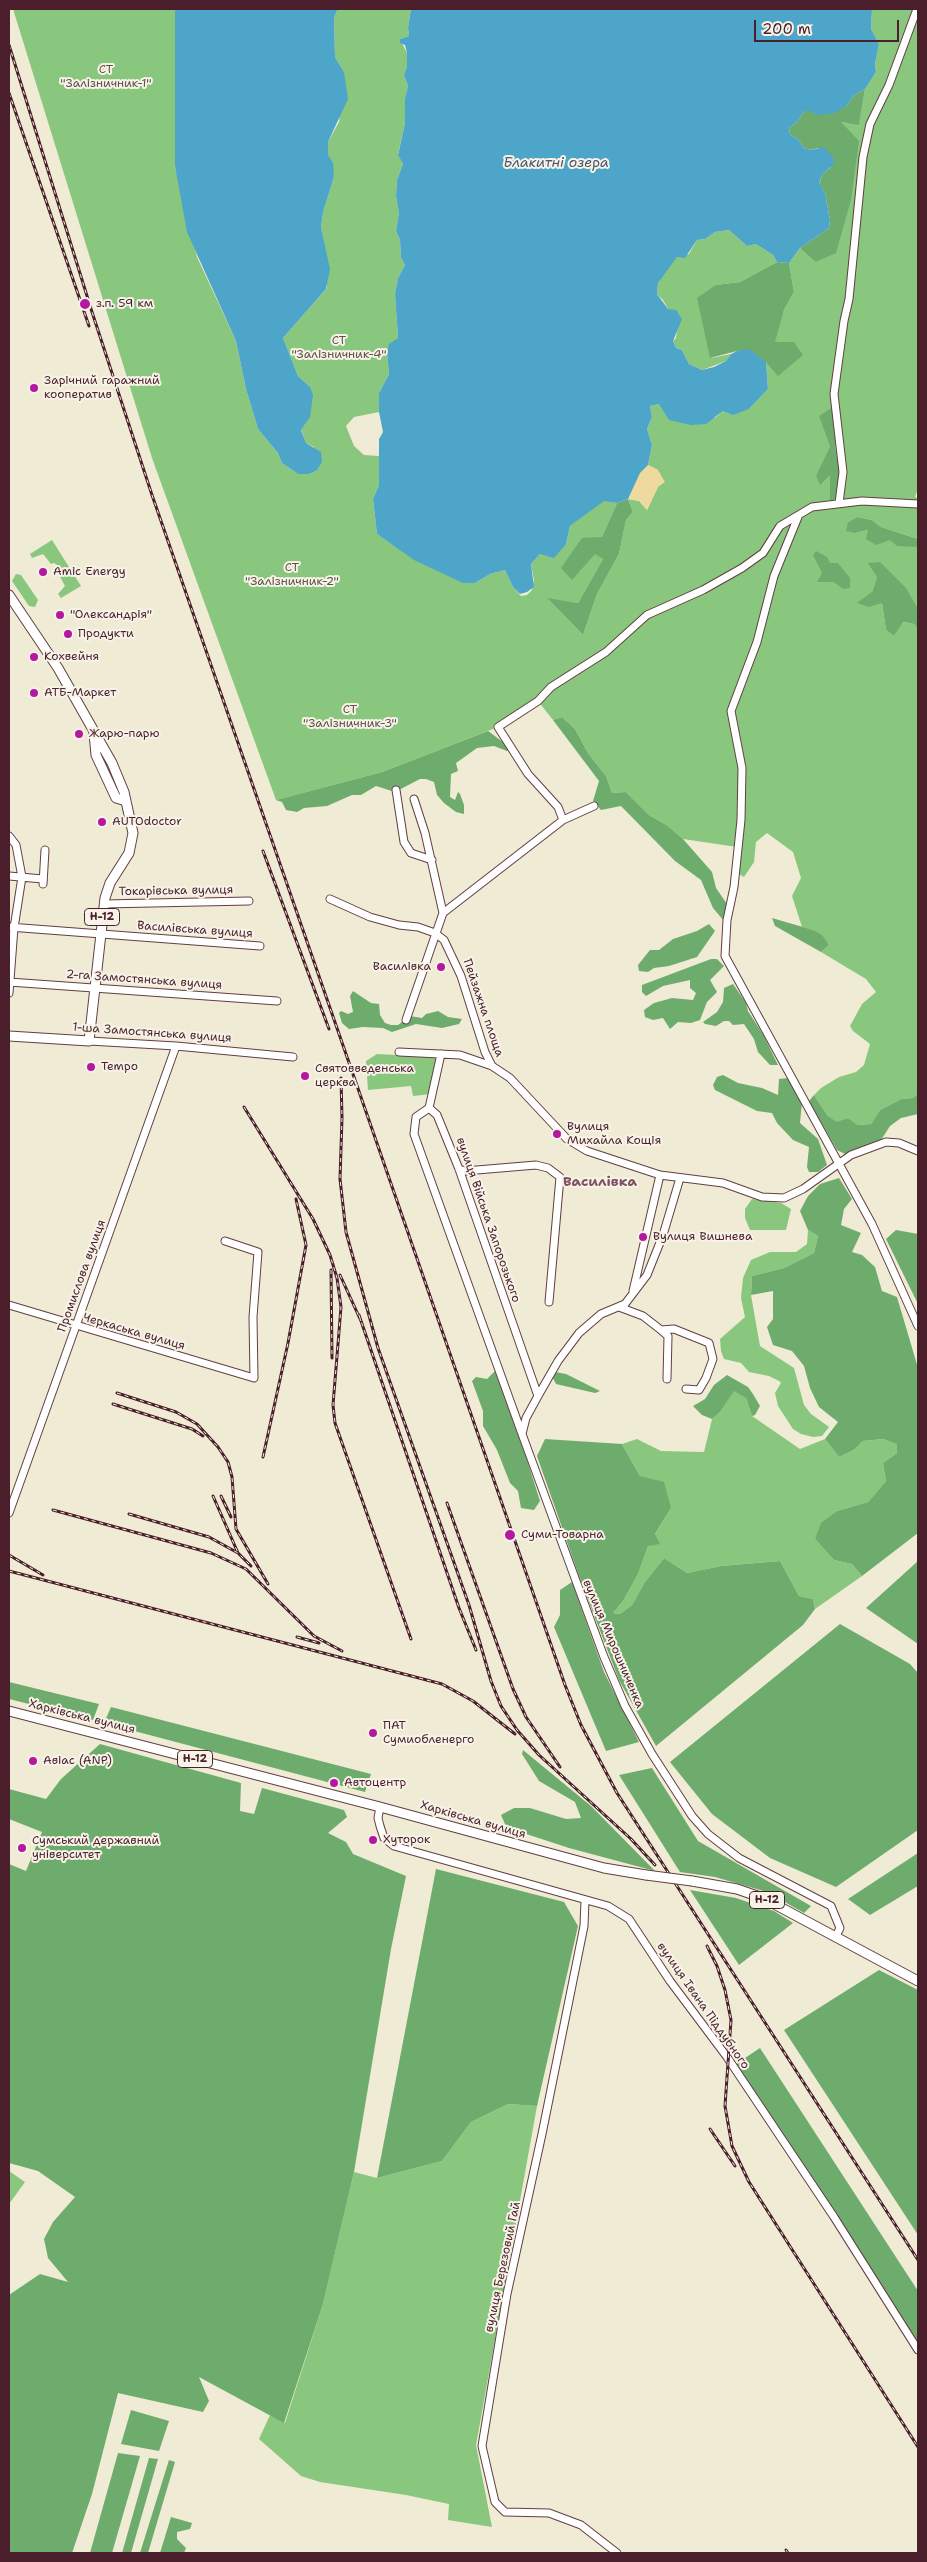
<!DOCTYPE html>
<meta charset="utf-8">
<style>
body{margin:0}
#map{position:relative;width:927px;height:2562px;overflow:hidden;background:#f0ebd4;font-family:"Shantell Sans",sans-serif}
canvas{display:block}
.frame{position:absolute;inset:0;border:10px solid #4a1f2b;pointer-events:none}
.scale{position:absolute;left:754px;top:20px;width:145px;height:22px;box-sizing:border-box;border:2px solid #4a1f2b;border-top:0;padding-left:6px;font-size:15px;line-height:18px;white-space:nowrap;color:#4a1f2b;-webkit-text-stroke:4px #f7f3e8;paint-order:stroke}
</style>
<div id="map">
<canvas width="927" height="2562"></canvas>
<div class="frame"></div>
<div class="scale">200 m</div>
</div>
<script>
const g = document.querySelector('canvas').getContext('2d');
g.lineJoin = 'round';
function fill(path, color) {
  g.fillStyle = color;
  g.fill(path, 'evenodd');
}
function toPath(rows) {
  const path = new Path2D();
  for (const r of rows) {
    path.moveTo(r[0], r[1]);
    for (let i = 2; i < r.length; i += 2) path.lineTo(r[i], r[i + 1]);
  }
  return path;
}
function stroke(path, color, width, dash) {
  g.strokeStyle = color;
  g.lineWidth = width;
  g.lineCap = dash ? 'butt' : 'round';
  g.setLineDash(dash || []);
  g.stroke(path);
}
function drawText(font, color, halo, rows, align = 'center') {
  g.font = font + ' "Shantell Sans",sans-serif';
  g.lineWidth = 4;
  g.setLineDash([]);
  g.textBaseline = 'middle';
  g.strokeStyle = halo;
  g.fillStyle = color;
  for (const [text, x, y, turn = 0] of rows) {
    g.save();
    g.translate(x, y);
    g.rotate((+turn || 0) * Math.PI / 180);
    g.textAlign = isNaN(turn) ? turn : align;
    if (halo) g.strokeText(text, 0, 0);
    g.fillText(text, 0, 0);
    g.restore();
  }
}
fill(toPath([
 [13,9,175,9,175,166,197,257,236,341,246,389,258,429,278,453,282,463,298,474,309,474,316,471,314,447,306,443,301,429,305,424,310,387,298,376,283,338,327,288,321,228,323,212,334,177,328,155,328,142,339,122,344,72,335,57,334,17,338,9,411,9,408,28,409,36,400,39,407,53,407,66,404,75,408,86,405,98,405,123,398,154,403,164,397,180,396,196,399,213,396,231,400,240,401,258,405,265,398,278,395,294,398,338,387,353,389,374,379,393,379,412,354,417,346,426,354,446,364,455,379,456,379,485,373,499,377,534,393,545,475,583,490,574,505,570,513,587,521,596,527,595,532,590,534,580,531,564,540,554,566,544,570,526,604,500,617,503,595,553,603,559,578,603,548,599,583,635,597,594,619,554,626,520,633,512,628,499,639,501,647,510,658,487,658,470,648,465,652,445,647,429,652,417,650,406,659,404,715,418,723,411,749,409,768,389,766,362,784,310,794,292,789,263,800,248,815,262,844,219,851,200,840,122,859,124,865,89,876,72,875,64,879,44,871,29,872,9,918,9,918,489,915,497,918,498,918,539,881,527,872,520,857,517,848,522,855,533,868,530,890,540,918,546,918,539,918,609,877,577,872,592,882,603,886,630,894,636,902,622,914,624,918,630,918,1093,913,1098,901,1099,880,1110,871,1124,858,1125,848,1118,837,1123,828,1116,814,1095,821,1088,839,1077,856,1072,864,1065,870,1044,853,1031,850,1026,862,1004,876,992,866,979,821,952,829,945,813,930,802,927,792,896,801,878,793,852,767,833,756,842,754,862,744,877,734,871,737,847,683,839,668,826,649,815,626,792,612,793,606,776,588,753,575,729,562,717,553,720,538,701,498,727,382,772,276,800,152,458],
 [833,408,836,453,840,470,830,500,830,474,816,475,830,446],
 [729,230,747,246,756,244,773,255,777,262,740,282,716,285,711,358,731,354,726,361,702,370,689,364,682,350,676,348,673,341,676,338,678,326,663,300,657,294,658,283,667,267,677,257,689,254,697,240,705,239,715,232],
 [52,540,81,586,61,598,58,594,65,586,60,577,64,574,60,567,54,563,51,564,43,554,32,558,30,554],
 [16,574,21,575,38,600,35,607,29,606,12,581],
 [377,1054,438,1057,431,1094,413,1096,411,1086,368,1090,366,1061],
 [752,1199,781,1203,791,1209,786,1230,750,1230,745,1218,745,1209],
 [808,1230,818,1236,814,1253,784,1268,752,1276,751,1295,760,1346,794,1368,804,1405,811,1414,829,1427,822,1436,813,1437,801,1434,793,1429,778,1406,775,1393,781,1383,779,1381,769,1376,749,1372,741,1363,724,1359,721,1351,720,1339,745,1317,741,1298,743,1278,751,1260,770,1252,796,1252,807,1244],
 [734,1390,746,1398,752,1416,800,1449,825,1439,839,1457,854,1450,863,1441,883,1439,898,1444,897,1453,883,1463,886,1481,868,1502,837,1511,815,1539,834,1560,852,1564,862,1576,815,1609,813,1599,799,1596,780,1561,721,1566,687,1573,664,1558,645,1582,632,1605,620,1614,613,1613,623,1601,638,1574,648,1546,671,1508,640,1476,622,1444,637,1439,661,1451,704,1452,712,1419,720,1412],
 [508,2104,537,2106,476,2445,492,2527,448,2520,449,2504,406,2495,320,2482,301,2476,259,2439,270,2415,285,2423,323,2304,354,2172,377,2178,442,2161,471,2122],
 [9,2171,25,2182,9,2204]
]), '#89c77e');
fill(toPath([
 [865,89,859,125,841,122,859,141,851,200,836,253,815,262,800,248,829,228,830,220,825,193,819,184,822,175,831,167,825,151,818,148,811,150,804,148,798,139,790,135,789,128,797,122,804,111,847,105,854,95],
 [777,262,789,263,794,292,784,310,775,342,794,342,803,355,778,376,766,362,737,351,710,358,697,298,716,285,740,282],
 [833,407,836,453,840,470,838,498,830,501,830,475,820,485,816,475,830,446,819,416],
 [628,499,633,512,626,520,619,554,597,594,583,635,547,598,578,603,603,559,595,554,572,580,561,568,582,538,602,537,617,503],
 [857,517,872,520,881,527,918,539,918,547,897,546,890,540,876,545,866,539,868,530,855,533,846,531,848,522],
 [816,551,827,557,830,563,838,563,850,578,850,588,843,589,834,582,817,582,822,573,813,555],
 [880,562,906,588,918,609,918,630,914,624,903,622,894,636,886,630,882,603,869,607,857,603,872,592,877,577,868,563],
 [562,717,575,729,588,753,606,776,612,793,626,792,649,815,668,826,683,839,712,872,716,888,727,904,724,921,713,908,701,880,675,861,621,806,601,810,593,801,599,781,553,720],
 [488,731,507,745,509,750,507,751,494,746,477,748,456,763,458,771,451,774,450,797,455,800,458,792,460,794,464,805,464,814,456,812,444,803,437,795,434,782,426,779,420,779,395,792,376,786,361,795,352,795,327,806,304,808,297,812,286,810,282,802,276,800,382,772],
 [772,918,813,930,822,935,829,945,821,952,775,926],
 [709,924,715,931,697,957,669,966,654,968,648,972,639,971,638,965,650,950,659,950,673,939,697,931],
 [711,959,717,959,724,966,710,980,717,992,707,1002,700,1020,691,1023,678,1022,670,1029,663,1018,653,1020,645,1017,644,1010,654,1003,672,998,693,1000,696,993,690,988,690,980,663,986,646,996,642,992,642,985],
 [733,984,746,1003,748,1011,764,1036,778,1065,770,1065,758,1052,754,1039,744,1024,733,1025,729,1021,724,1021,716,1026,705,1024,703,1022,717,1012,723,1002,724,988],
 [353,991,371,1003,379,1004,380,1015,385,1023,391,1025,398,1025,410,1016,422,1018,426,1014,438,1011,448,1017,462,1019,459,1024,442,1028,416,1024,392,1032,383,1028,363,1027,349,1029,342,1023,339,1013,341,1011,348,1014,353,1012,350,996],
 [723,1075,738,1083,762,1088,778,1095,779,1079,788,1078,802,1102,800,1123,818,1139,827,1165,818,1172,809,1172,807,1167,809,1147,793,1140,777,1123,772,1113,757,1111,715,1090,713,1085,717,1077],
 [918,1093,918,1114,901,1118,890,1126,881,1140,845,1154,837,1150,809,1101,814,1095,828,1116,837,1122,848,1118,858,1125,871,1124,880,1110,901,1099,913,1098],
 [839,1178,852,1199,844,1209,841,1225,861,1233,852,1252,862,1255,875,1267,882,1291,897,1297,918,1368,918,1533,862,1576,852,1564,834,1560,815,1539,821,1523,837,1511,868,1502,886,1481,883,1463,897,1453,897,1444,883,1439,863,1441,854,1450,839,1457,825,1439,838,1422,819,1407,810,1388,804,1366,792,1351,773,1345,767,1327,773,1319,773,1291,751,1295,752,1276,784,1268,814,1253,818,1236,808,1230,800,1211,808,1196,820,1184],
 [896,1230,918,1234,918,1304,886,1239],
 [495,1371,502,1381,540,1501,534,1510,521,1508,518,1491,510,1483,497,1450,483,1426,483,1411,472,1381,476,1377,487,1379],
 [555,1372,566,1374,600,1391,595,1393,556,1384,552,1376],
 [727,1375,748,1387,753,1394,760,1406,755,1415,752,1416,746,1398,734,1391,720,1412,712,1419,702,1415,693,1406,705,1399,714,1385],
 [545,1439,622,1444,640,1476,664,1482,671,1508,655,1534,660,1544,648,1546,638,1574,623,1601,613,1613,620,1614,632,1605,645,1582,664,1558,687,1573,721,1566,780,1561,799,1596,813,1599,815,1609,803,1625,656,1746,619,1680,579,1576,537,1456],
 [918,1561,918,1644,866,1608],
 [572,1582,604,1672,639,1742,606,1751,554,1627,560,1615,560,1590],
 [840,1624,910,1664,918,1673,918,1830,836,1887,770,1858,712,1814,670,1762],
 [9,1682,99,1704,93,1720,9,1699],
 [111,1707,371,1774,365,1792,104,1723],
 [100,1744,241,1783,240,1811,254,1814,262,1788,344,1810,347,1817,328,1833,346,1842,353,1854,406,1876,391,1949,354,2172,323,2304,284,2423,199,2377,209,2401,203,2412,118,2393,92,2494,72,2553,9,2553,9,2295,40,2274,68,2282,48,2258,44,2239,53,2222,75,2197,38,2171,9,2163,9,1864,26,1871,42,1832,9,1819,9,1789,46,1799,61,1779],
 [523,1750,591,1806,655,1871,569,1848,511,1829,505,1824,501,1815,514,1808,530,1808,566,1819,581,1818,575,1802,539,1781,522,1754],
 [652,1768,698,1841,811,1906,804,1913,767,1892,715,1877,680,1872,619,1775],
 [918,1853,918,1886,870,1915,848,1899],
 [436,1869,564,1902,578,1926,537,2106,508,2104,471,2122,442,2161,377,2178],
 [690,1890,736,1898,774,1911,793,1923,739,1965],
 [879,1970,918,1990,918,2235,784,2030],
 [760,2048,918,2291,918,2346,736,2064],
 [131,2410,169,2421,159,2451,121,2444],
 [118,2453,140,2456,112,2553,90,2553],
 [149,2458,158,2459,131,2553,122,2553],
 [169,2460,175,2462,148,2553,140,2553],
 [171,2517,192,2523,190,2529,177,2532,177,2539,186,2548,184,2553,160,2553]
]), '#6eac6d');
fill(toPath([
 [648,465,658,470,665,482,658,487,647,510,639,501,628,499,640,472]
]), '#eeda9e');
fill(toPath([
 [175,9,338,9,334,17,335,57,344,72,348,99,328,142,328,155,333,163,334,177,323,212,321,228,330,269,326,289,283,338,298,376,310,387,313,395,310,417,301,430,306,443,321,452,322,462,316,471,309,474,298,474,282,463,278,453,258,429,246,389,236,341,187,232,175,166],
 [411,9,872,9,871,29,879,44,875,64,876,72,865,89,854,95,847,105,835,113,816,115,811,111,804,111,797,122,789,128,790,135,798,139,804,148,811,150,824,147,833,157,834,164,822,175,819,183,825,193,830,220,829,228,800,248,789,263,777,262,773,255,756,244,747,246,729,230,715,232,705,239,697,240,685,258,677,257,658,283,657,294,668,309,676,310,682,319,673,341,676,348,682,350,689,364,702,370,714,367,726,361,731,354,737,351,749,349,766,362,768,389,749,409,733,415,723,411,706,424,691,425,669,420,659,404,650,406,652,417,647,429,652,445,648,465,640,473,628,499,617,503,604,501,570,526,566,544,554,558,540,554,531,564,534,587,527,592,520,594,513,587,505,570,490,574,475,583,463,583,414,560,377,534,373,499,379,485,379,439,383,432,379,412,379,393,389,374,387,353,389,344,398,338,395,294,398,278,405,265,401,258,400,240,396,231,399,213,396,196,397,180,403,164,398,155,405,123,405,98,408,86,404,75,407,66,407,53,405,45,400,43,400,39,409,36,408,28]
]), '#4da5ca');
const minor = toPath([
 [839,503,843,472,834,394,844,321,849,299,863,157,870,124,889,85,917,9],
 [798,517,774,576,757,642,731,711,742,768,741,820,734,887,727,920,725,956,872,1224,918,1326],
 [396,790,404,842,411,853,432,860],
 [414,799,425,833,443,913],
 [563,820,558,807,528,774,498,727,538,701,551,687,606,652,647,615,703,590,742,568,763,553,780,526,812,507,862,501,918,504],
 [9,836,16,845,22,877,14,928,9,993],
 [9,876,43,879],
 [43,884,45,850],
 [330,899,370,917,399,925,418,927,435,933,444,940,461,976,485,1052,492,1066],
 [104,904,249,901],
 [9,927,260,946],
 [9,982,277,1001],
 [406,1020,443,913,563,820,594,806],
 [89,1041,176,1046,293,1057],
 [399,1052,460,1055,492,1066,510,1078,567,1139,587,1151,660,1175,723,1183,762,1197,784,1198,803,1189,851,1155,886,1142,899,1143,918,1151],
 [441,1054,429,1108,437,1115,459,1169,538,1396],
 [429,1108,416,1117,414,1134,522,1434],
 [459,1169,465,1171,536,1165,548,1168,560,1177,549,1302],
 [680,1178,663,1235,647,1275,625,1304,601,1314,579,1333,558,1361,538,1396,526,1418,522,1434,604,1657,625,1706,652,1754,692,1816,708,1834,739,1858,831,1906,840,1928,836,1936],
 [633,1291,660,1175],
 [9,1305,254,1378,253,1317,258,1252,225,1241],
 [619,1307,643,1316,661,1330,674,1329,709,1343,713,1359,706,1378,699,1390,686,1389],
 [661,1330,668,1336,667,1379],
 [9,1513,176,1046],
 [380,1807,378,1818,380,1826,384,1838,394,1846,608,1906,629,1919,670,1981,727,2057,834,2217,918,2350],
 [585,1900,584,1926,542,2134,507,2294,482,2446,495,2502,505,2512,549,2513,581,2525,617,2553]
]);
const major = toPath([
 [9,595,58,668,112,763,124,792,133,833,129,853,110,883,105,898,89,1041,9,1036],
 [94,733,96,755,116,798,126,801],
 [9,1711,380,1807,604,1868,646,1875],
 [692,1881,737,1889,763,1898,918,1981]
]);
stroke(minor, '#633e44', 9);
stroke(major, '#633e44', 11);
stroke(minor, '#fff', 7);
stroke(major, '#fff', 9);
const rail = toPath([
 [9,45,92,312,152,495,565,1685,581,1725,617,1793,918,2260],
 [9,93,89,326],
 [263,851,329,1029],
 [341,1078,342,1118,340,1179,346,1232,378,1348,469,1605,491,1681,501,1706,517,1730,539,1755,631,1839,655,1865],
 [244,1107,313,1219,330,1255,337,1278,341,1307,333,1405,335,1423,411,1639],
 [331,1270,332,1358],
 [340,1275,361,1321],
 [359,1315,459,1608,476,1650],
 [117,1393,176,1412,197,1424,218,1447,228,1462,232,1477,236,1529,268,1584],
 [113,1404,192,1429,203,1436],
 [263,1457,288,1343,306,1245,296,1199],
 [213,1496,238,1553],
 [221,1496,231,1517],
 [447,1503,513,1689,526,1717,560,1767],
 [53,1510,211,1553,246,1569,314,1636,342,1651],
 [129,1514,209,1537,238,1553,251,1566],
 [9,1555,43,1575],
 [9,1571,442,1684,473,1701,515,1734],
 [297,1637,319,1643],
 [707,1946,717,1966,725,1990,731,2020,725,2106,732,2146,749,2182,918,2447],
 [710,2129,735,2166],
 [786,2550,788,2553]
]);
stroke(rail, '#4a1f2b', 3);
stroke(rail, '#f7f3e8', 1, [4]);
const majorBridge = toPath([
 [646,1875,692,1881]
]);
stroke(majorBridge, '#633e44', 11, []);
stroke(majorBridge, '#fff', 9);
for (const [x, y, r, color] of [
 [85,304,6,"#b5179e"],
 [34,388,5,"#b5179e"],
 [43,572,5,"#b5179e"],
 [60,615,5,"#b5179e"],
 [68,634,5,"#b5179e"],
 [34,657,5,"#b5179e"],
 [34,693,5,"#b5179e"],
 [79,734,5,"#b5179e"],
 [102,822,5,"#b5179e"],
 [441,967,5,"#b5179e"],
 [91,1067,5,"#b5179e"],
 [305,1076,5,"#b5179e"],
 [557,1134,5,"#b5179e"],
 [643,1237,5,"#b5179e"],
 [510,1535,6,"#b5179e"],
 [373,1733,5,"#b5179e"],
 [33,1761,5,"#b5179e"],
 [334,1783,5,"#b5179e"],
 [373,1840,5,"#b5179e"],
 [22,1848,5,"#b5179e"]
]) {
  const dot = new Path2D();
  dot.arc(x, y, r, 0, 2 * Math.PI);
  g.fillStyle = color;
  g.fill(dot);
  stroke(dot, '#f7f3e8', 2);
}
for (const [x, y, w] of [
 [102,917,35],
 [195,1759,35],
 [767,1900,35]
]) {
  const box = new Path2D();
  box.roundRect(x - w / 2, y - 8.5, w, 17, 4);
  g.fillStyle = '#f7f3e8';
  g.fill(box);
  stroke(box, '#4a1f2b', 1);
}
drawText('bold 11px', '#4a1f2b', null, [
 ["Н-12",102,917],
 ["Н-12",195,1759],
 ["Н-12",767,1900]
]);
drawText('12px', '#5d5144', '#f7f3e8', [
 ["СТ",106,70],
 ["\"Залізничник-1\"",106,84],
 ["СТ",339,341],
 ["\"Залізничник-4\"",339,355],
 ["СТ",292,568],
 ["\"Залізничник-2\"",292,582],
 ["СТ",350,710],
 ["\"Залізничник-3\"",350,724]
]);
drawText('12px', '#4a1f2b', '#f7f3e8', [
 ["з.п. 59 км",96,304],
 ["Зарічний гаражний",44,381],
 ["кооператив",44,395],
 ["Amic Energy",53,572],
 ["\"Олександрія\"",70,615],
 ["Продукти",78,634],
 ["Кохвейня",44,657],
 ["АТБ-Маркет",44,693],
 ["Жарю-парю",89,734],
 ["AUTOdoctor",112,822],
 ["Василівка",431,967,"right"],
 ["Tempo",101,1067],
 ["Святовведенська",315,1069],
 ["церква",315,1083],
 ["Вулиця",567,1127],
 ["Михайла Кощія",567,1141],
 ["Вулиця Вишнева",653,1237],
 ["Суми-Товарна",521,1535],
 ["ПАТ",383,1726],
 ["Сумиобленерго",383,1740],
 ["Авіас (ANP)",43,1761],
 ["Автоцентр",344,1783],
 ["Хуторок",383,1840],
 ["Сумський державний",32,1841],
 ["університет",32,1855]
], 'left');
drawText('12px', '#4a1f2b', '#f7f3e8', [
 ["Токарівська вулиця",176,891,-1],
 ["Василівська вулиця",195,930,4],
 ["2-га Замостянська вулиця",144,980,4],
 ["Пейзажна площа",483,1008,71],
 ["1-ша Замостянська вулиця",152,1033,4],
 ["вулиця Війська Запорозького",488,1220,71],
 ["Промислова вулиця",82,1276,-70],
 ["Черкаська вулиця",134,1332,16],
 ["вулиця Мирошниченка",613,1644,67],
 ["Харківська вулиця",82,1717,14],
 ["Харківська вулиця",473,1820,16],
 ["вулиця Івана Піддубного",703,2006,55],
 ["вулиця Березовий Гай",503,2267,-78]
]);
drawText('italic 14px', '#4b556b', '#f7f3e8', [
 ["Блакитні озера",556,163]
]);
drawText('bold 14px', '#825262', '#f7f3e8', [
 ["Василівка",600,1182]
]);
</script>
